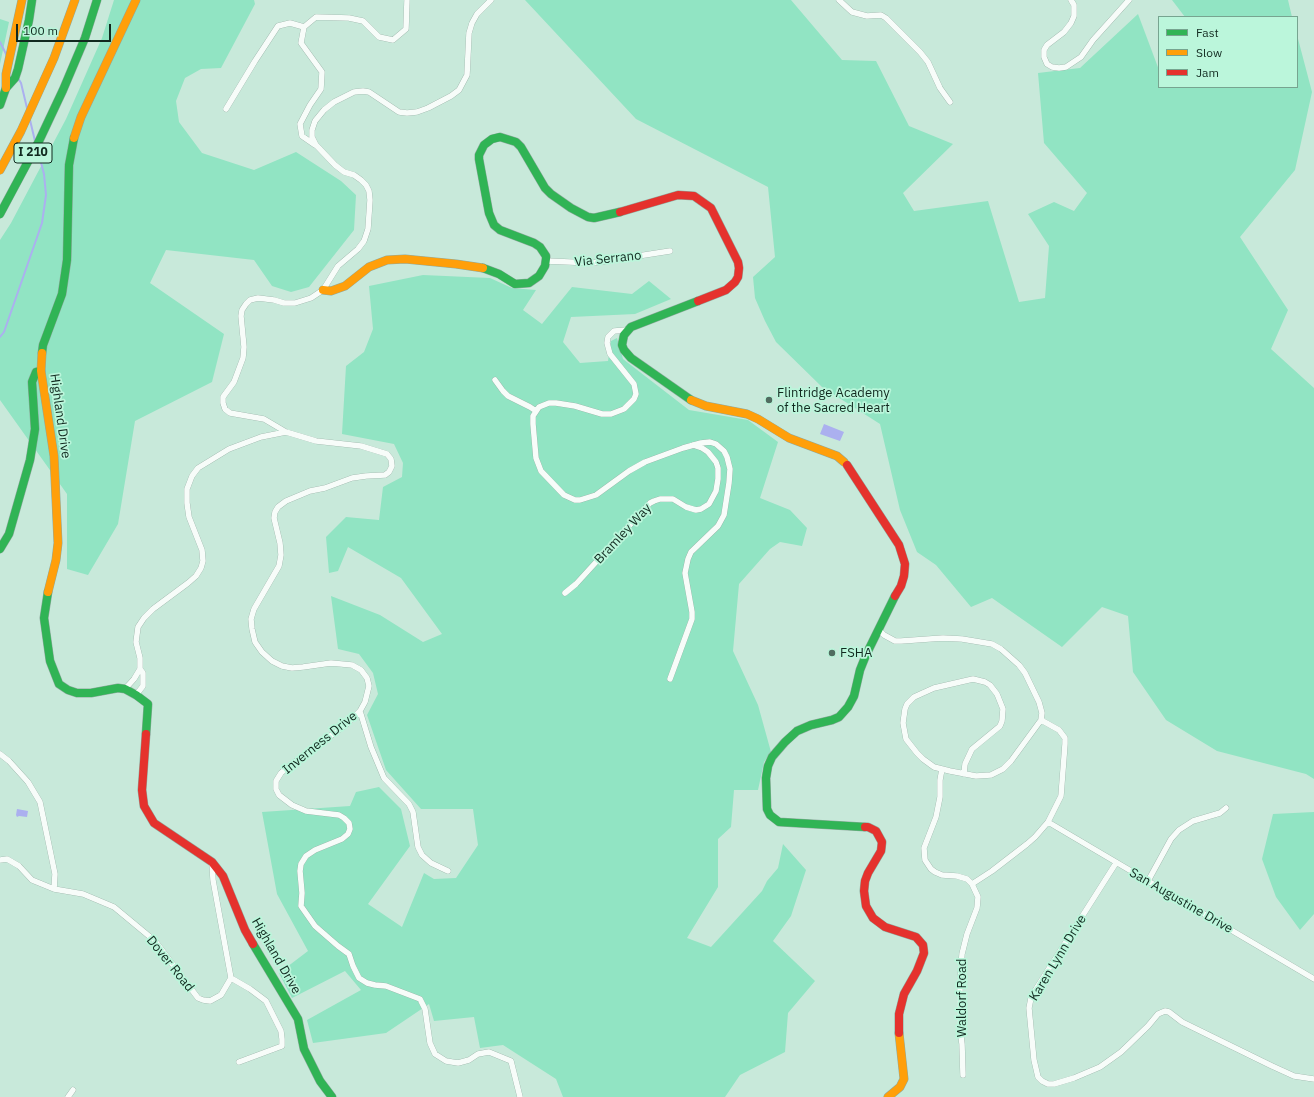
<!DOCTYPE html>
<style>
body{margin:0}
#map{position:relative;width:1314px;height:1097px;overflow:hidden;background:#c8e9da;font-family:"IBM Plex Sans",sans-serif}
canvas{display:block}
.legend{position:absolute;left:1158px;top:16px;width:140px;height:72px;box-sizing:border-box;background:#bbf6db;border:1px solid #77a490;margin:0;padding:5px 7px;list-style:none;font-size:12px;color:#11291f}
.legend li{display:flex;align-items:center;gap:8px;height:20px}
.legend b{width:20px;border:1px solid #77a490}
.scale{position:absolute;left:16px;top:24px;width:95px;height:18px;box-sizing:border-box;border:2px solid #11291f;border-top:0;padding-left:5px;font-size:12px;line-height:14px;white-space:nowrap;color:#11291f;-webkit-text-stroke:3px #bbf6db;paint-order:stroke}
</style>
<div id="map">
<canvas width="1314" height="1097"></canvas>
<ul class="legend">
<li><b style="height:5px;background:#30b455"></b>Fast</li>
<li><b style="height:5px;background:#ff9f0a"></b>Slow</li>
<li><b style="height:5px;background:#e5322d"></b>Jam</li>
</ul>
<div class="scale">100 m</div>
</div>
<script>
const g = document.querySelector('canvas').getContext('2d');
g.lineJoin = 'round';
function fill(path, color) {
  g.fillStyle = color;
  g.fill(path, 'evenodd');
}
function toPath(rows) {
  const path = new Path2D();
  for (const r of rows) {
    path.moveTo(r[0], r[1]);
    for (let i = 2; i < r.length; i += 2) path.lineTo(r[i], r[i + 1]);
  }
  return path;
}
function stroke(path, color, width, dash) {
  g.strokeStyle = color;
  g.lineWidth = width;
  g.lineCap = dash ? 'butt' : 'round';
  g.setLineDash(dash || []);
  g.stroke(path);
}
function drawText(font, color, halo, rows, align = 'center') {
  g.font = font + ' "IBM Plex Sans",sans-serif';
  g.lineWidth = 3.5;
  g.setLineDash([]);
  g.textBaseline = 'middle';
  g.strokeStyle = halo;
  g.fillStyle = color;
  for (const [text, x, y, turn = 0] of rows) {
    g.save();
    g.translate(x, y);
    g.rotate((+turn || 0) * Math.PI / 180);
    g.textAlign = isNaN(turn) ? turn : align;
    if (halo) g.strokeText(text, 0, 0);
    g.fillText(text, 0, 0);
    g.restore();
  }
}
fill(toPath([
 [114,0,254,0,255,4,221,68,201,69,185,78,176,101,179,122,202,153,254,170,296,152,341,181,356,195,354,230,309,287,291,292,272,286,254,260,166,250,150,283,224,334,212,382,135,421,118,524,88,575,67,569,67,494,0,400,0,240,11,223,66,119,102,38],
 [525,0,791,0,842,60,876,61,909,126,953,144,903,193,914,211,988,201,1019,302,1045,298,1049,246,1028,214,1054,202,1074,211,1087,193,1044,143,1038,73,1080,68,1138,14,1159,70,1159,87,1297,87,1297,35,1312,92,1295,170,1240,237,1288,310,1271,349,1314,388,1314,779,1306,774,1217,751,1166,720,1133,672,1128,616,1102,607,1062,647,992,598,971,607,936,565,917,552,900,510,880,424,822,387,776,342,765,321,755,298,753,277,775,257,768,187,636,119],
 [1172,0,1288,0,1292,17,1185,17],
 [0,19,9,22,0,64],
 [423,275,490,278,512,288,536,290,523,310,542,324,572,287,632,294,649,281,671,299,635,314,571,317,563,342,580,363,608,361,611,341,617,338,623,359,689,410,748,420,778,442,760,498,790,510,807,528,802,546,780,542,770,549,739,584,733,651,758,705,771,752,764,762,758,790,734,790,731,827,718,839,718,887,687,938,711,947,762,891,767,881,778,868,783,844,806,870,791,916,773,941,815,981,788,1013,785,1052,740,1075,725,1097,563,1097,556,1079,503,1045,480,1048,474,1017,434,1021,429,1004,386,1033,313,1043,307,1020,361,990,345,971,292,998,279,973,308,951,277,894,262,812,350,806,356,792,379,787,401,809,410,846,368,904,402,927,424,873,434,879,456,878,478,845,473,809,421,809,386,770,367,715,378,694,373,673,359,654,338,649,331,596,380,615,423,642,442,634,401,578,348,547,338,571,329,573,326,537,346,517,379,520,383,487,402,477,403,463,394,444,342,434,346,366,364,352,373,329,369,286],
 [1314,812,1314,914,1300,930,1276,897,1262,859,1273,814]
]), '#91e4c3');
fill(toPath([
 [824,424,844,432,840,441,820,434],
 [17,809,28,811,27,817,19,816,17,817,16,815]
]), '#abb0ef');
stroke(toPath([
 [0,42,7,56],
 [18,78,21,83,27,108],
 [30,120,35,141],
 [0,337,4,332,42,223,46,195,44,174,38,151]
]), '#abb0ef', 2);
const street = toPath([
 [491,0,477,14,472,23,469,33,467,75,459,90,451,96,428,108,417,112,407,113,399,112,369,92,363,91,354,92,334,102,324,110,315,121,312,130,312,137,316,145,335,165,344,172,354,175,361,180,366,185,369,191,370,200,368,229,364,241,358,249,338,266,323,290,311,298,295,303,284,303,274,300,258,298,250,300,246,304,242,310,241,316,244,347,243,358,234,382,223,397,223,403,225,409,230,413,264,419,286,432,316,441,361,446,387,454,391,459,392,466,389,472,385,475,366,476,352,478,325,488,310,491,286,501,278,507,275,512,274,518,280,543,281,555,279,566,254,609,251,619,252,629,255,642,262,652,272,661,282,666,292,668,303,667,331,663,352,665,361,670,367,678,369,686,365,702,360,711,348,723,288,767,281,773,276,781,276,789,279,795,292,805,306,811,339,815,344,818,349,823,350,829,348,834,342,839,315,850,306,856,301,864,300,871,302,893,301,906,315,926,338,946,349,954,353,966,359,978,367,983,375,985,386,986,420,999,425,1009,430,1043,435,1054,446,1061,458,1063,469,1060,478,1054,489,1052,511,1061,520,1097],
 [839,0,852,12,867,16,881,15,886,18,920,52,928,62,940,88,950,102],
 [1071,0,1074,5,1074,16,1071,23,1064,32,1047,45,1044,50,1044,57,1047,64,1052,67,1059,68,1066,67,1081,57,1093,40,1129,0],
 [226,109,255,61,278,26,290,23,304,27],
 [315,145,302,136,300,124,310,105,321,89,322,72,301,43,304,27,316,17,349,18,363,21,379,37,393,40,406,29,407,0],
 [546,261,593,263,670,251],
 [627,330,614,331,608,337,607,343,610,354,634,384,636,394,634,399,624,409,611,414,602,414,575,406,556,403,549,403,539,407,533,416,533,424,536,458,541,471,564,495,575,500,580,500,596,495,629,471,645,462,683,448,701,443,710,442,716,444,724,451,727,457,730,469,729,483,724,515,718,526,691,552,688,559,685,573,692,612,692,619,670,679],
 [495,380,503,391,508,396,530,407,536,411],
 [565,593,576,584,650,503,654,501,660,499,673,499,686,507,696,510,701,509,709,504,716,491,718,479,718,468,716,462,708,452,702,448,693,445],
 [879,630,884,635,895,641,901,641,943,638,962,639,992,644,1001,649,1019,665,1025,673,1039,702,1042,713,1041,720,1059,730,1065,738,1065,744,1061,796,1048,822,1035,837,1027,844,992,871,972,884],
 [125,689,134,679,140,669,140,658,136,642,138,627,144,618,153,609,188,583,196,576,201,568,203,561,202,550,189,517,187,503,187,489,192,476,198,468,229,449,261,437,286,432],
 [136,695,143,686,143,673,140,669],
 [360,711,371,747,384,778,409,804,413,812,418,847,422,855,431,863,448,871],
 [0,754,9,761,28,782,40,802,55,874,54,889],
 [942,769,940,780,940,797,936,817,924,848,925,860,931,869,935,872,942,875,957,876,967,879,972,884,978,897,977,908,967,934,962,954,960,981,960,1029,962,1044,963,1075],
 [964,774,965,764,972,749,1000,726,1002,721,1003,709,997,694,990,685,985,682,973,679,934,688,914,697,907,704,905,709,903,723,906,739,917,753,923,759,934,767,950,771,976,776,991,775,1003,769,1011,761,1041,720],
 [1048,822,1314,979],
 [0,860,7,859,19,866,32,880,54,889,83,894,114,907,155,941,198,998,203,1000,210,1001,221,995,231,978,213,880,212,862],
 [1116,863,1036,989,1031,998,1029,1008,1034,1060,1038,1077,1042,1081,1048,1084,1054,1084,1074,1078,1100,1067,1121,1052,1148,1026,1158,1014,1165,1011,1169,1012,1182,1022,1272,1066,1294,1076,1314,1079],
 [1148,881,1171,839,1179,830,1193,821,1220,813,1226,808],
 [231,978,250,989,266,1001,281,1031,282,1039,282,1046,239,1062],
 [68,1097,73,1090]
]);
const fast = toPath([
 [0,105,6,88,15,78,18,69,29,20,32,0],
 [0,214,39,141,63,90,85,38,97,0],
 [483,268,499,274,515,284,529,283,539,276,545,266,546,259,546,256,540,247,534,243,500,230,494,225,489,213,479,159,479,155,484,145,492,139,500,137,516,142,521,147,545,188,551,194,571,208,588,217,594,218,620,212],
 [42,353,43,345,62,294,67,260,69,165,74,138],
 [691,400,631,358,624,350,622,345,624,335,631,327,698,301],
 [0,549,9,534,30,460,35,429,32,382,36,372,41,371],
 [48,592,44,618,50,661,59,684,68,690,77,693,91,693,118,688,125,689,136,695,148,704,146,734],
 [865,827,779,822,770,815,767,809,766,778,768,766,772,757,785,742,797,731,811,725,832,720,839,717,848,707,854,696,860,670,866,655,895,596],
 [253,944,298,1019,304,1049,320,1081,332,1097]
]);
const slow = toPath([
 [6,88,6,74,22,0],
 [74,138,81,117,136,0],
 [0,170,21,131,54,58,75,0],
 [323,290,331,291,345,286,369,267,387,260,405,259,456,264,483,268],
 [42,353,41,371,54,456,58,543,56,560,48,592],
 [691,400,706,406,747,414,758,419,789,438,837,456,844,462],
 [888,1097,900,1087,904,1079,899,1033]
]);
const jam = toPath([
 [620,212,678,195,694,196,711,208,738,262,739,268,738,277,735,282,726,290,698,301],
 [847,465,899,545,905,564,904,576,901,586,895,596],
 [146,734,142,790,144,806,154,823,212,862,223,876,245,930,253,944],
 [865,827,868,827,876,831,882,842,881,851,868,873,865,881,864,891,866,906,873,918,885,927,916,937,923,945,924,953,917,971,904,994,899,1014,899,1033]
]);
stroke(street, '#8fa99e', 6);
stroke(fast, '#8fa99e', 9);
stroke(slow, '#8fa99e', 9);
stroke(jam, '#8fa99e', 9);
stroke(street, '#f7fcf9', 5.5);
stroke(fast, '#30b455', 8);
stroke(slow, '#ff9f0a', 8);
stroke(jam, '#e5322d', 8);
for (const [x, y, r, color] of [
 [769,400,4,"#516c60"],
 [832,653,4,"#516c60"]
]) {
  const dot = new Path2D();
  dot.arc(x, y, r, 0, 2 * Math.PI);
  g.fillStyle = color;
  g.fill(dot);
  stroke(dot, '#bbf6db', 1.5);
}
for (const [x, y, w] of [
 [33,153,38]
]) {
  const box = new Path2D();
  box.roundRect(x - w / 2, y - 10, w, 20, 3);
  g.fillStyle = '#bbf6db';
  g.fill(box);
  stroke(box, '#11291f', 1);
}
drawText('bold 12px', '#11291f', null, [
 ["I 210",33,153]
]);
drawText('13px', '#11291f', '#bbf6db', [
 ["Via Serrano",608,259,-6],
 ["Highland Drive",60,416,82],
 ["Bramley Way",623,534,-47],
 ["Inverness Drive",320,743,-39],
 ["San Augustine Drive",1181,901,30],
 ["Highland Drive",276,956,60],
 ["Karen Lynn Drive",1058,958,-59],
 ["Dover Road",170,964,51],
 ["Waldorf Road",962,998,-90]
]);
drawText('13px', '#11291f', '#bbf6db', [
 ["Flintridge Academy",777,393],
 ["of the Sacred Heart",777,408],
 ["FSHA",840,653]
], 'left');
</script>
